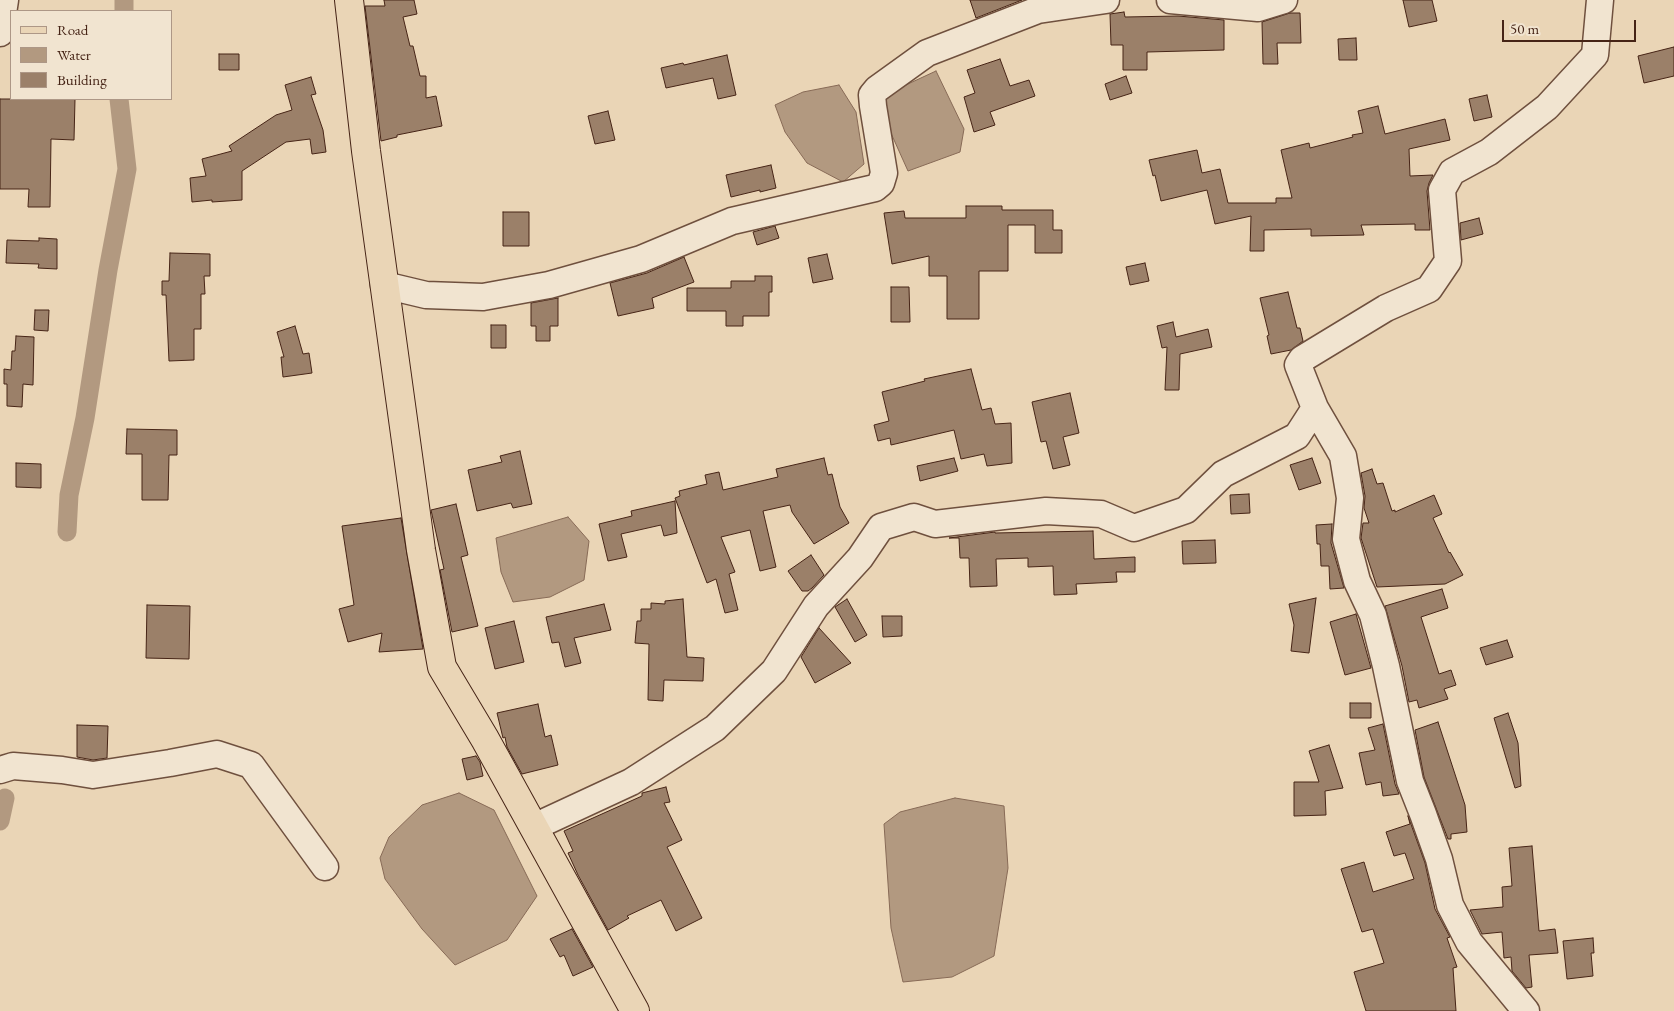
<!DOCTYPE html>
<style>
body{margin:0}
#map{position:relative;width:1674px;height:1011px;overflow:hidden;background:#ead5b6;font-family:"EB Garamond",serif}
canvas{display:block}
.legend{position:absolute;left:10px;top:10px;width:162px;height:90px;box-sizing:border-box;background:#f1e4d0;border:1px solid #ad9786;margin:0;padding:6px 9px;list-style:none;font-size:15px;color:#462416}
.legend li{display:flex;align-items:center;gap:10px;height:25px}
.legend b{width:25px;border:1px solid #ad9786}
.scale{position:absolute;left:1502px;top:20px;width:134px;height:22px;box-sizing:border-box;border:2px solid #462416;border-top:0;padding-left:6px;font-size:15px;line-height:18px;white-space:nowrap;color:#462416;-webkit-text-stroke:4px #f1e4d0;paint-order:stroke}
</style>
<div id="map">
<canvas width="1674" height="1011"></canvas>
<ul class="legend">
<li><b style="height:6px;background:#ead5b6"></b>Road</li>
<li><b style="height:14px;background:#b29980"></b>Water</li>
<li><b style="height:14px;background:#9b8069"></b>Building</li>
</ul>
<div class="scale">50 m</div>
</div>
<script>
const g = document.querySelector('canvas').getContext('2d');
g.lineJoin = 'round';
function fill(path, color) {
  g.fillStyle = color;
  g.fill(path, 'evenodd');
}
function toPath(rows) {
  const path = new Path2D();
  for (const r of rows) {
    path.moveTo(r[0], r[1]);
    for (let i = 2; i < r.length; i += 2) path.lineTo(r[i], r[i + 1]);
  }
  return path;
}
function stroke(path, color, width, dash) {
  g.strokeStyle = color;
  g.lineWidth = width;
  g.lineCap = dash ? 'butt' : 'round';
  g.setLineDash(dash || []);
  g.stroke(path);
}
const water = toPath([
 [936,71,964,129,960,152,908,171,890,131,884,101,895,90,936,71],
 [839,85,856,112,864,164,843,182,807,163,785,132,775,105,803,92,839,85],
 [568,517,589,541,584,580,550,597,513,602,501,572,496,538,568,517],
 [459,793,494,810,537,896,507,940,455,965,422,929,385,879,380,858,389,837,422,805,459,793],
 [955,798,1004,806,1008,868,994,956,952,977,903,982,891,928,884,824,900,812,955,798]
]);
fill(water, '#b29980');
stroke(water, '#876a56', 1);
stroke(toPath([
 [124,11,124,0],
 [67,532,69,495,85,418,108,270,127,169,119,99],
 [0,821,5,798]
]), '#b29980', 19);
const building = toPath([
 [384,0,414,0,417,14,403,17,410,46,413,46,420,76,426,76,426,98,436,96,442,126,397,135,397,137,381,141,365,6,385,6,384,0],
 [970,0,1022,0,976,18,970,0],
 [1403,0,1432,0,1437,21,1409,27,1403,0],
 [1124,12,1125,17,1178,16,1224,20,1224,50,1147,52,1147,70,1123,70,1123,45,1111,45,1110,14,1124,12],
 [1290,13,1300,13,1301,43,1277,43,1278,64,1263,64,1262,22,1290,13],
 [1356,38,1357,60,1339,60,1338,39,1356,38],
 [1674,47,1674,76,1644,83,1638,56,1674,47],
 [219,54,239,54,239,70,219,70,219,54],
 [727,55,736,95,718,99,713,78,666,88,661,68,683,63,684,65,727,55],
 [1000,59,1010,86,1029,80,1035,96,990,112,995,125,974,132,964,97,975,93,967,70,1000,59],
 [1126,76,1132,93,1110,100,1105,84,1126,76],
 [311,77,316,94,311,95,323,130,326,152,312,154,310,139,286,142,242,171,242,200,212,202,212,200,192,202,190,178,206,176,202,159,232,151,229,146,276,115,292,110,285,85,311,77],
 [1487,95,1492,117,1474,121,1469,99,1487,95],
 [0,99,75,99,74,140,51,139,50,207,28,207,29,189,0,189,0,99],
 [1378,106,1385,134,1445,119,1450,140,1409,149,1410,176,1433,175,1429,183,1427,191,1430,230,1415,230,1415,224,1361,225,1364,235,1311,236,1311,229,1264,230,1264,251,1250,251,1251,216,1215,224,1207,190,1161,201,1155,175,1153,176,1149,160,1197,150,1202,173,1220,169,1228,203,1276,203,1276,198,1292,198,1281,150,1309,143,1310,148,1353,137,1352,135,1363,133,1358,111,1378,106],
 [608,111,615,140,595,144,588,116,608,111],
 [771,165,776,188,760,192,760,190,731,197,726,175,771,165],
 [966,206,1002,206,1002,210,1053,210,1053,230,1062,230,1062,253,1035,253,1035,225,1008,225,1008,271,979,271,979,319,947,319,947,276,929,276,929,256,892,264,884,213,904,211,905,218,966,218,966,206],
 [503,212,529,212,529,246,503,246,503,212],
 [1479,218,1483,234,1461,240,1460,223,1479,218],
 [775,226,779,238,757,245,753,232,775,226],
 [39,238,57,239,57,269,38,268,39,264,6,263,7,240,39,241,39,238],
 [170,253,210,254,210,276,204,276,205,294,201,294,201,329,194,329,194,360,169,361,166,295,162,295,162,281,169,281,170,253],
 [827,254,833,279,813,283,808,258,827,254],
 [684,257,694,282,652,298,654,308,618,316,610,283,647,273,684,257],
 [1145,263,1149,281,1130,285,1126,267,1145,263],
 [755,276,772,276,772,292,769,292,769,316,743,316,743,326,726,326,726,311,687,311,687,288,731,288,731,281,755,281,755,276],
 [891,287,909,287,910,322,891,322,891,287],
 [1288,292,1297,328,1300,328,1303,341,1291,350,1271,354,1267,336,1269,335,1260,298,1288,292],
 [558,298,558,326,550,326,550,341,536,341,536,326,531,326,531,303,558,298],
 [35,310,49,310,48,331,34,330,35,310],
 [1173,322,1176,337,1208,329,1212,347,1180,354,1179,390,1165,390,1167,347,1162,348,1157,326,1173,322],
 [491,325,506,325,506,348,491,348,491,325],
 [295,326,303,354,309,353,312,373,283,377,281,357,284,357,277,332,295,326],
 [16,336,34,337,33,385,23,384,22,407,7,406,7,384,4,384,4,369,11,370,12,351,15,351,16,336],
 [971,369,982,410,991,408,995,424,1011,423,1012,463,987,466,984,454,961,459,954,430,891,445,890,438,878,441,874,425,889,421,882,392,925,381,924,379,971,369],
 [1070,393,1079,433,1063,437,1070,465,1053,469,1046,441,1041,442,1032,402,1070,393],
 [127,429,177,430,177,455,169,455,168,500,142,500,142,454,126,454,127,429],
 [520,451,532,504,513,508,511,503,477,511,468,470,502,462,500,456,520,451],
 [824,458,828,475,832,474,840,507,849,523,814,544,792,512,790,505,763,511,776,567,760,571,750,530,721,537,735,572,729,574,738,610,725,613,716,579,707,583,675,498,680,496,679,491,707,484,705,475,719,472,723,490,778,477,776,469,824,458],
 [954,458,958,471,920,481,917,466,954,458],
 [1312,458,1321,483,1299,490,1290,465,1312,458],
 [16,463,41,464,41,488,16,487,16,463],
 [1372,469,1377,484,1383,483,1392,511,1395,510,1395,512,1434,495,1442,514,1433,518,1449,553,1450,552,1463,575,1445,584,1377,587,1361,538,1363,523,1369,523,1364,508,1365,496,1361,473,1372,469],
 [1249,494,1250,513,1231,514,1230,495,1249,494],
 [675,501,677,533,664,536,661,525,621,534,627,557,608,561,599,524,632,516,631,511,675,501],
 [456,504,468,555,461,557,478,626,452,632,440,570,444,569,431,510,456,504],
 [401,518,423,649,379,652,382,633,348,642,339,609,354,605,342,526,401,518],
 [1332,524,1331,543,1344,588,1330,589,1329,566,1321,566,1320,544,1317,544,1316,525,1332,524],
 [1093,531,1094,559,1135,557,1135,572,1116,572,1117,582,1076,584,1077,594,1054,595,1053,566,1028,567,1028,558,996,559,997,586,970,587,969,558,960,558,959,538,949,538,995,532,995,533,1093,531],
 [1215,540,1216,563,1183,564,1182,541,1215,540],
 [811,555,824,575,812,588,808,591,802,591,788,571,811,555],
 [1442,589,1448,608,1421,617,1439,674,1451,670,1456,685,1444,689,1448,699,1419,708,1417,700,1409,702,1402,666,1385,606,1442,589],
 [1316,598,1309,653,1291,651,1294,625,1289,604,1316,598],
 [683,599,687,657,704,658,703,681,664,680,663,701,648,700,649,644,635,643,637,621,641,621,641,609,651,609,651,603,665,604,665,601,683,599],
 [847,599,867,635,855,642,835,607,847,599],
 [604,604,611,630,574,638,581,663,565,667,559,642,552,643,546,617,604,604],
 [147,605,190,606,189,659,146,658,147,605],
 [1356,614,1371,668,1345,675,1330,622,1356,614],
 [882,616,902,616,902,636,883,637,882,616],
 [514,621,524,662,495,669,485,628,514,621],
 [819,628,851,663,815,683,801,657,819,628],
 [1507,640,1513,657,1486,665,1480,648,1507,640],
 [1350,703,1371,703,1371,718,1350,718,1350,703],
 [538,704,545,737,551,735,558,765,522,774,507,747,505,737,503,738,497,713,538,704],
 [1508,713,1518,743,1521,786,1515,788,1494,718,1508,713],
 [1438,722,1465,805,1467,832,1451,834,1451,839,1448,839,1424,777,1415,730,1438,722],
 [1383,724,1395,784,1399,794,1383,796,1381,782,1366,785,1359,753,1375,750,1368,728,1383,724],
 [77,725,108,726,107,758,93,760,77,757,77,725],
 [1329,745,1343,788,1325,791,1326,815,1294,816,1294,782,1319,782,1309,751,1329,745],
 [476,756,480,762,483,776,467,780,462,759,476,756],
 [666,787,670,802,664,803,682,840,667,847,702,918,676,931,661,900,627,916,629,918,608,930,578,875,568,853,573,851,564,831,642,796,642,793,666,787],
 [1408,816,1425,863,1435,909,1450,937,1447,938,1457,967,1453,968,1456,1011,1366,1011,1354,972,1384,963,1373,929,1362,932,1341,869,1364,862,1373,892,1414,879,1405,853,1394,856,1386,832,1410,824,1408,816],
 [1532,846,1539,931,1555,929,1558,953,1529,955,1532,987,1526,988,1512,971,1511,957,1504,958,1502,932,1482,934,1470,910,1503,907,1502,887,1512,886,1509,848,1532,846],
 [572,929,593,967,573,976,564,955,560,957,550,939,572,929],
 [1593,938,1594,953,1591,953,1593,976,1567,979,1563,941,1593,938]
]);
fill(building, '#9b8069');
stroke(building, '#462416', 1);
const minor = toPath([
 [1170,0,1258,8,1284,0],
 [0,33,5,0],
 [384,285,426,295,483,297,549,285,641,259,732,221,875,188,881,183,884,173,873,106,872,95,877,89,927,53,1038,10,1106,0],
 [1315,408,1343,456,1350,498,1346,539,1357,581,1373,615,1386,666,1410,781,1423,814,1439,859,1450,905,1469,942,1526,1011],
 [0,770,13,766,62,770,93,775,170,763,217,754,251,765,325,867],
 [534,827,631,782,715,728,774,671,816,606,860,558,881,527,914,517,935,524,1046,511,1101,514,1134,528,1186,510,1223,474,1297,436,1315,408,1298,365,1302,359,1386,308,1429,289,1448,261,1442,190,1452,172,1489,152,1547,107,1595,55,1600,0]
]);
const major = toPath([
 [349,0,366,151,421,550,442,667,485,739,635,1011]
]);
stroke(minor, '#6f503e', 29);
stroke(major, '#462416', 30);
stroke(minor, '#f1e4d0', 26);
stroke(major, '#ead5b6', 28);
</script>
